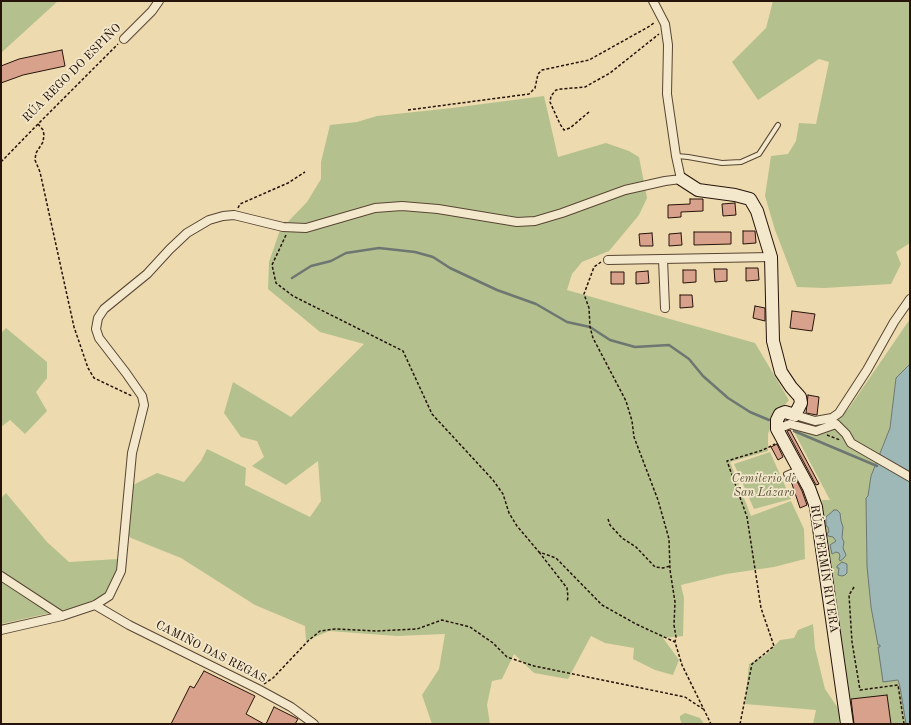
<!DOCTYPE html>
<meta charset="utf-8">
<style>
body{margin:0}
#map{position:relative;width:911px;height:725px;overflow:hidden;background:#eddbaf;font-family:"Old Standard TT",serif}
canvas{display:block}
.frame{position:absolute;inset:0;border:2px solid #26130a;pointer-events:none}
</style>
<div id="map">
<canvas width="911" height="725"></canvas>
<div class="frame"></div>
</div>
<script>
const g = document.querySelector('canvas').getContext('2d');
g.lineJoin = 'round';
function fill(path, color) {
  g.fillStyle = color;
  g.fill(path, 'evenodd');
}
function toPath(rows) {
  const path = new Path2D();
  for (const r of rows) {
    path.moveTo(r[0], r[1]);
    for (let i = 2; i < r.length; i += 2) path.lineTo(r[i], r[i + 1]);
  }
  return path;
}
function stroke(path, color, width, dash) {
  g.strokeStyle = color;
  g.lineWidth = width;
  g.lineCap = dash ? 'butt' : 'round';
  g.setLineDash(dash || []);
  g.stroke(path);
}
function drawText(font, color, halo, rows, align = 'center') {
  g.font = font + ' "Old Standard TT",serif';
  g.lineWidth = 3.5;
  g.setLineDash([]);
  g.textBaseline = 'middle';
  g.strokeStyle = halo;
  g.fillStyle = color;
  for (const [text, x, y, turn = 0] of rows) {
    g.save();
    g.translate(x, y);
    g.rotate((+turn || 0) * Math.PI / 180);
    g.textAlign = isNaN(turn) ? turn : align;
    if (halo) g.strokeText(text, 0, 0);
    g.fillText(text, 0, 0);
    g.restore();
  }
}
fill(toPath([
 [1,1,58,1,1,53],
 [773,1,910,1,910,243,896,252,901,264,891,284,824,288,797,287,775,230,765,196,771,156,788,154,796,141,799,123,816,124,829,62,819,59,758,100,732,62,766,28],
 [544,96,558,157,606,143,629,151,639,157,647,198,639,215,609,251,582,262,572,274,567,290,755,343,789,400,774,418,768,434,768,451,730,462,751,516,791,501,804,529,805,559,774,567,726,574,681,585,684,598,683,636,663,638,679,660,673,675,655,670,633,659,634,648,605,643,591,636,568,679,534,673,514,654,502,679,492,681,487,705,490,724,432,724,422,695,439,669,445,634,397,636,329,631,306,641,305,626,255,605,181,558,131,538,121,529,131,486,157,473,184,482,201,461,207,449,246,468,245,485,310,517,321,501,318,461,286,485,252,466,264,457,257,441,241,437,224,413,233,382,291,417,364,344,320,332,268,289,269,262,280,230,307,202,321,179,321,162,330,125,357,122,377,116,452,108],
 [910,319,910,364,896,378,890,428,871,476,868,496,866,498,867,566,871,607,880,644,885,646,900,687,906,724,852,724,822,500,830,500,791,426,792,419,809,425,824,426,836,420,841,416,849,408],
 [6,328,47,362,47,378,36,392,47,411,25,434,10,420,1,427,1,333],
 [770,452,791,499,754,509,734,464],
 [6,493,47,542,69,562,118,559,118,570,109,594,77,607,1,624,1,498],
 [813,624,815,648,825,689,840,711,839,724,813,724,816,710,745,704,749,664,767,654,780,640,794,638,798,630],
 [685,713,700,718,704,724,682,724,680,719,680,716]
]), '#b4c18e');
const water = toPath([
 [910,364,910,724,906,724,900,687,898,680,883,682,878,647,880,647,880,645,878,645,871,607,867,566,866,498,868,496,871,476,890,428,896,378,910,364],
 [834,510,837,510,840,513,841,521,843,527,842,538,844,542,843,548,846,555,844,558,840,561,839,559,840,556,839,553,836,552,832,554,830,545,836,541,833,537,828,536,827,533,829,532,828,527,826,526,826,517,834,510],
 [842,562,847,564,847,573,845,575,842,576,838,575,839,568,837,568,837,566,842,562]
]);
fill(water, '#9eb8b7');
stroke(water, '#6e7672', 1);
stroke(toPath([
 [292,278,311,266,331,261,346,253,379,248,415,252,433,257,450,268,497,290,536,304,567,322,590,327,610,340,635,347,669,345,689,359,703,376,728,398,750,412,769,420],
 [794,431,877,466]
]), '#6e7672', 2.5);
const building = toPath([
 [62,50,65,66,23,75,1,83,1,66,19,59,62,50],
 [690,199,703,199,703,211,681,212,681,217,668,218,668,205,690,204,690,199],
 [735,203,736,215,723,216,722,204,735,203],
 [743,231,755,231,756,243,743,244,743,231],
 [694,232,731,232,731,244,694,245,694,232],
 [652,233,653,246,640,246,639,234,652,233],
 [681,233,682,245,669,246,669,234,681,233],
 [746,268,758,268,759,280,746,281,746,268],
 [714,269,727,269,727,281,715,282,714,269],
 [683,270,696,270,696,282,683,283,683,270],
 [648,271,649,283,636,284,636,272,648,271],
 [611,272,624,272,624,284,611,284,611,272],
 [680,295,692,295,693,307,680,308,680,295],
 [755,306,765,308,765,321,753,318,755,306],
 [792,311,815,314,812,331,790,328,792,311],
 [808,395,819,397,817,415,806,413,808,395],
 [790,430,819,484,816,485,787,431,790,430],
 [777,444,783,457,778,460,771,447,777,444],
 [796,479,802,491,807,505,800,508,791,481,796,479],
 [204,671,255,696,246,714,264,724,171,724,190,686,194,688,204,671],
 [887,695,891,724,854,724,851,699,887,695],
 [274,707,298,719,295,724,266,724,274,707]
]);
fill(building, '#d8a18b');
stroke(building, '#26130a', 1);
const lane = toPath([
 [677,156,688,157,722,163,741,162,759,154,778,125],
 [786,474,798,469]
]);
const street = toPath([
 [124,39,152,11,159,1],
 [663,259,665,308],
 [608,260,771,257],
 [795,415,815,421,832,418,839,413,867,370,894,322,910,299],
 [777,429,790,424,816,431,836,424,846,434,851,443,910,477],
 [1,576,62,616],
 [95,605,129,625,258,689,291,707,314,724],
 [1,630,62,616,95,605,109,596,121,571,132,453,144,405,142,396,126,373,99,338,96,329,98,318,104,309,147,274,170,249,187,233,209,220,223,216,234,215,283,227,306,228,375,208,402,206,438,209,517,222,535,221,562,213,625,190,665,181,681,179,676,156,667,94,668,45,665,24,653,1]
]);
const secondary = toPath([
 [681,179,698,190,735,195,750,199,757,211,771,257,773,341,781,372,791,387,800,397,801,403,795,415,785,412,780,414,777,420,777,429,809,488,816,507,847,724]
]);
stroke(lane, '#584533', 6);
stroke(street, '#584533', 10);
stroke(secondary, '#26130a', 14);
stroke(toPath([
 [408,110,529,94,535,88,538,74,542,70,589,60,650,26,655,22],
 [589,112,570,128,564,130,560,124,550,102,551,96,556,90,561,89,585,87,610,73,659,34],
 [38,124,43,130,44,135,43,142,36,153,35,160,40,172,74,327,88,368,94,378,132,396],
 [1,162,38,124,118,44],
 [238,208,240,204,288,183,305,172],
 [286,235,272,265,276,283,293,296,403,351,432,414,493,480,503,494,509,513,517,526,539,552,556,558,602,605,636,624,675,642],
 [601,262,594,267,584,294,589,308,590,327,593,338,626,401,632,421,634,437,658,500,669,539,670,570,675,602,674,625,676,637,675,642,682,665,711,724],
 [827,435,840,440],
 [608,519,610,525,622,538,636,547,655,567,663,568,670,566],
 [539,552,567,588,568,597,567,602],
 [854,587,849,595,852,642,860,690,898,685,904,724],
 [264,684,273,678,308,641,320,631,335,629,376,631,417,629,442,620,470,627,493,643,507,657,534,666,685,697,703,709],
 [740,724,752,664,774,646,761,608,747,517,727,461,763,450,775,444]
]), '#26130a', 1.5, [3, 2]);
stroke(lane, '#f3e8cb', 4);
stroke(street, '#f3e8cb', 8);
stroke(secondary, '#f3e8cb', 12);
drawText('12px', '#26130a', '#f3e8cb', [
 ["RÚA REGO DO ESPIÑO",72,73,-45],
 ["RÚA FERMÍN RIVERA",824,569,81],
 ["CAMIÑO DAS REGAS",211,652,27]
]);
drawText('italic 12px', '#585038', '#f3e8cb', [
 ["Cemiterio de",764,479],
 ["San Lázaro",764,493]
]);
</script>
